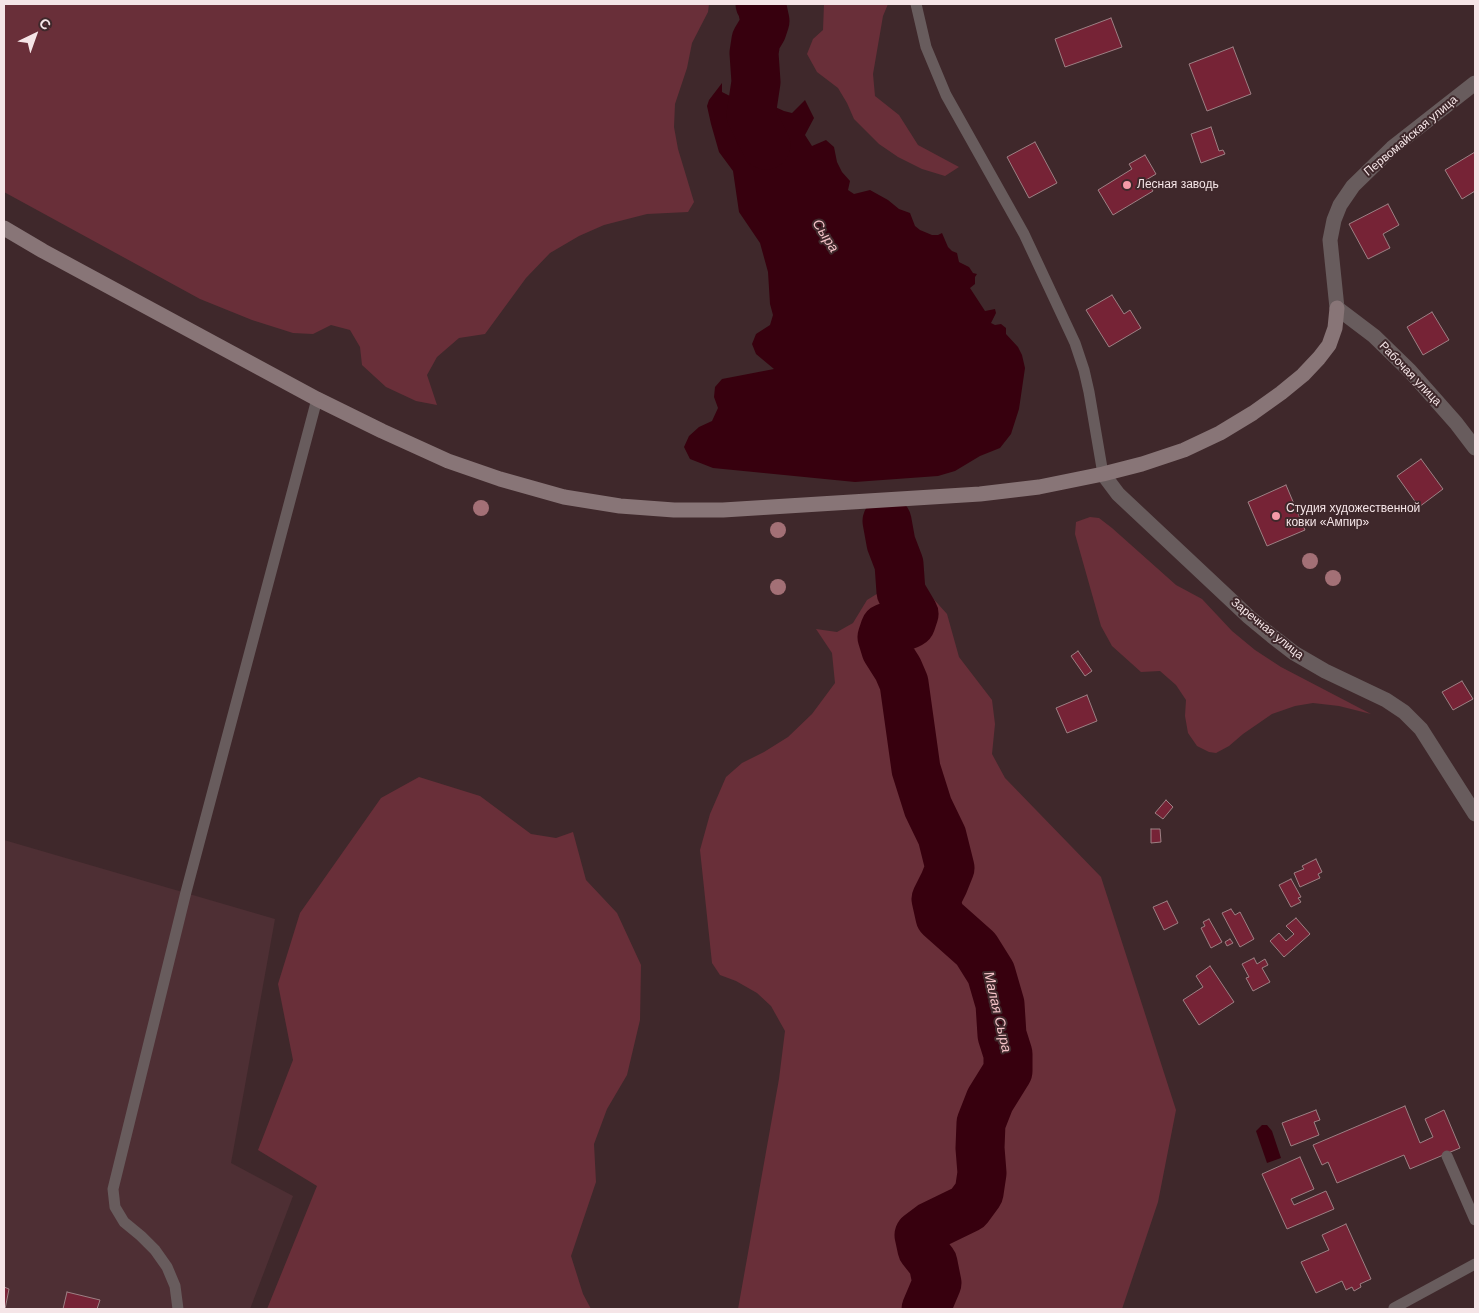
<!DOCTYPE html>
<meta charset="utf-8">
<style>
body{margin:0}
#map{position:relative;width:1479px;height:1313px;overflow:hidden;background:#3f282b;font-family:Helvetica,sans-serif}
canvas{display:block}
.frame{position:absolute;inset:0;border:5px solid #f5e5e7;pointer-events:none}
.north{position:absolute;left:10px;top:10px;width:50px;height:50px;-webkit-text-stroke:4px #3f282b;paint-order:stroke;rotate:42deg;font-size:14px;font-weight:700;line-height:20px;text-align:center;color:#f5e5e7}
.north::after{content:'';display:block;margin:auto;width:18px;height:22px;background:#f5e5e7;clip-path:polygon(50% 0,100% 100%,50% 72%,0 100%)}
</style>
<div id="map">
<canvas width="1479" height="1313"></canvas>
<div class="frame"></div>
<div class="north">С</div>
</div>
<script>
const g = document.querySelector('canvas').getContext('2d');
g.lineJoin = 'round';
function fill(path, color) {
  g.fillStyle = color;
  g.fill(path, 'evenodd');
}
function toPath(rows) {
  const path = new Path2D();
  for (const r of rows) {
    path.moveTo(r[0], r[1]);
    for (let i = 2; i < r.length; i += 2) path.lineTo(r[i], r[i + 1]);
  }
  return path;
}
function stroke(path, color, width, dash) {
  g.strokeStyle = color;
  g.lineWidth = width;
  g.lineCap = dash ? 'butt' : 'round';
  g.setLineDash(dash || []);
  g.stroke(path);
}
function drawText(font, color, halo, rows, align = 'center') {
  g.font = font + ' Helvetica,sans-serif';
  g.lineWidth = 4;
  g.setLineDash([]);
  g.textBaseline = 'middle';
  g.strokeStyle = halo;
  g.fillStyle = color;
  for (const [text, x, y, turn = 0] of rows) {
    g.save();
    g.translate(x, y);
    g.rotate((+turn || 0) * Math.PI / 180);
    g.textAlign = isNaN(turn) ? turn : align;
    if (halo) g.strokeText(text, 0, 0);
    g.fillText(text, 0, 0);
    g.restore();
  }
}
fill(toPath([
 [4,840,275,919,231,1163,293,1196,250,1309,4,1309]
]), '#4e2f34');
fill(toPath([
 [4,4,709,4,708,12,692,43,687,68,675,104,674,127,678,149,694,202,688,212,647,214,604,225,579,236,550,253,526,278,485,334,459,338,437,357,427,375,437,405,416,401,386,387,362,365,360,347,350,330,331,325,313,334,293,333,252,320,200,299,4,192],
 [824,4,888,4,883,16,873,74,875,96,899,115,918,145,959,167,945,176,922,169,898,157,879,144,854,119,847,103,838,88,817,72,807,54,813,39,823,30],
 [1090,517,1099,518,1112,528,1176,585,1202,599,1232,631,1255,650,1281,667,1371,714,1339,706,1313,703,1295,706,1272,714,1243,734,1229,746,1216,753,1209,752,1197,746,1188,733,1185,716,1186,700,1176,685,1160,671,1141,672,1112,646,1101,626,1075,534,1076,522],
 [910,584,930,595,947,614,959,657,992,700,995,724,992,754,1005,778,1101,877,1176,1110,1158,1202,1122,1309,738,1309,779,1079,785,1031,771,1006,757,993,736,981,720,975,712,963,700,850,710,814,726,777,742,763,764,752,788,737,812,714,835,683,832,653,816,629,837,632,853,623,867,600,888,587],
 [419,777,480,796,531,834,556,838,573,832,586,880,617,913,641,965,640,1020,627,1075,607,1109,594,1144,596,1182,571,1256,583,1294,591,1309,267,1309,317,1186,258,1150,293,1060,278,984,300,913,381,798]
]), '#692f39');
fill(toPath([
 [753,80,756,82,762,101,784,111,792,113,805,100,814,118,805,135,812,146,826,140,834,147,837,162,842,172,850,181,848,190,854,194,870,190,888,200,899,209,910,213,915,226,920,230,932,235,938,235,942,233,948,247,952,251,957,253,959,262,969,267,973,273,977,274,975,277,975,284,970,288,985,311,995,309,996,313,991,323,995,325,1001,324,1006,328,1006,334,1018,347,1022,355,1025,368,1019,409,1011,434,1000,448,980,456,955,471,938,476,855,482,713,468,690,459,684,447,689,436,699,427,712,421,718,408,714,397,715,387,722,379,774,369,756,354,752,344,756,334,770,325,773,315,770,304,768,272,760,243,739,212,733,171,719,152,711,124,707,106,709,100,722,83,722,92,736,99,737,91,740,90,744,91,749,89,748,83],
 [1262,1125,1267,1125,1272,1131,1281,1158,1267,1163,1256,1131]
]), '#37000e');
stroke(toPath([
 [760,4,762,7,765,21,762,30,756,40,754,53,756,82,751,115,766,145],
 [887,521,891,543,899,564,901,592,914,614,911,623,907,625,890,626,885,628,882,637,886,650,898,669,904,683,916,769,928,807,942,836,950,868,944,883,936,899,940,917,976,949,991,973,1000,1004,1002,1035,1008,1054,1008,1071,990,1100,981,1123,980,1148,982,1173,979,1193,968,1208,931,1226,919,1235,922,1249,933,1263,937,1283,926,1309]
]), '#37000e', 49);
const building = toPath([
 [1111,18,1122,47,1065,67,1055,39,1111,18],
 [1233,47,1251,94,1207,111,1189,64,1233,47],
 [1211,127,1219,151,1223,150,1225,154,1201,163,1191,134,1211,127],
 [1035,142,1057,183,1029,198,1007,157,1035,142],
 [1475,152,1475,191,1462,199,1445,170,1475,152],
 [1145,155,1156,174,1146,180,1153,191,1113,215,1098,190,1132,169,1129,164,1145,155],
 [1388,204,1399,225,1383,234,1390,248,1368,259,1349,224,1388,204],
 [1112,295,1124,314,1130,310,1141,328,1109,347,1086,310,1112,295],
 [1432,312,1449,340,1423,355,1407,327,1432,312],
 [1421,459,1443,489,1419,507,1397,476,1421,459],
 [1286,485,1305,530,1267,546,1248,502,1286,485],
 [1078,651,1092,671,1085,676,1071,656,1078,651],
 [1462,681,1473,699,1453,710,1442,692,1462,681],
 [1087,695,1097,721,1067,733,1056,708,1087,695],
 [1166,800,1173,807,1163,819,1155,813,1166,800],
 [1151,829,1160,829,1161,842,1151,843,1151,829],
 [1316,859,1322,872,1318,874,1320,878,1300,887,1294,873,1304,869,1302,866,1316,859],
 [1291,879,1301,897,1298,898,1301,902,1291,907,1279,885,1291,879],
 [1167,901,1178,923,1164,930,1153,907,1167,901],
 [1231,909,1235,915,1240,912,1254,939,1240,947,1222,913,1231,909],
 [1296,918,1310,934,1284,957,1270,941,1279,933,1286,941,1294,934,1286,926,1296,918],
 [1209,919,1222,942,1211,948,1201,928,1205,926,1203,922,1209,919],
 [1230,939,1233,943,1227,946,1225,942,1230,939],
 [1254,958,1257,964,1265,959,1268,965,1262,968,1270,982,1253,991,1246,978,1249,977,1242,964,1254,958],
 [1210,966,1234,1002,1199,1025,1183,1000,1203,987,1196,976,1210,966],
 [1405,1106,1420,1143,1433,1137,1425,1119,1444,1110,1460,1148,1410,1169,1404,1155,1337,1183,1328,1162,1322,1165,1313,1145,1405,1106],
 [1316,1110,1320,1120,1314,1122,1319,1135,1291,1146,1282,1123,1316,1110],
 [1300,1157,1314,1189,1291,1199,1294,1205,1326,1191,1334,1209,1287,1229,1262,1174,1300,1157],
 [1346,1224,1371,1279,1360,1284,1361,1287,1354,1291,1352,1287,1346,1290,1342,1281,1316,1293,1301,1262,1329,1250,1322,1235,1346,1224],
 [4,1287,9,1289,5,1309,4,1309,4,1287],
 [67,1292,100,1300,97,1309,63,1309,67,1292]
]);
fill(building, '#762336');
stroke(building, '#9d8084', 1);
stroke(toPath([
 [916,4,926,47,946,95,1024,234,1075,343,1084,370,1089,392,1103,474],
 [1447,1156,1475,1220],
 [1394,1308,1475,1264],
 [178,1309,175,1286,167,1267,155,1250,141,1236,124,1222,115,1207,113,1189,186,892,317,399]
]), '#685c5d', 11);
stroke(toPath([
 [1475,83,1392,148,1353,186,1340,205,1334,220,1330,240,1337,308,1374,336,1410,371,1456,423,1475,448],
 [1103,474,1118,494,1249,617,1272,636,1294,653,1325,671,1386,700,1404,712,1421,729,1475,814]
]), '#685c5d', 15);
stroke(toPath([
 [4,228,43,251,317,399,382,431,448,461,500,479,564,497,620,506,674,510,723,510,980,494,1039,487,1103,474,1142,464,1184,450,1220,433,1253,413,1281,393,1303,375,1319,358,1329,345,1335,328,1337,308]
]), '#887577', 15);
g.fillStyle = '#a37076';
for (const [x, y] of [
 [481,508],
 [778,530],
 [1310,561],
 [1333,578],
 [778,587]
]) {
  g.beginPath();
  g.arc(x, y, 8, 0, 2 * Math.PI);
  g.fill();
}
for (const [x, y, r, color] of [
 [1127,185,5,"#f39aa7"],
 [1276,516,5,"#f39aa7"]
]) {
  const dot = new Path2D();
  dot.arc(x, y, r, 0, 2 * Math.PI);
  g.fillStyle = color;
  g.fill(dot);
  stroke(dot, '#3f282b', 2);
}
drawText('12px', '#f5e5e7', '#3f282b', [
 ["Первомайская улица",1411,136,-40],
 ["Рабочая улица",1410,374,46],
 ["Заречная улица",1267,629,39]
]);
drawText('12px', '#f5e5e7', '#3f282b', [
 ["Лесная заводь",1137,185],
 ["Студия художественной",1286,509],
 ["ковки «Ампир»",1286,523]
], 'left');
drawText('italic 14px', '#f5c3c8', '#3f282b', [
 ["Сыра",825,236,57],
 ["Малая Сыра",997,1012,77]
]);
</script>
